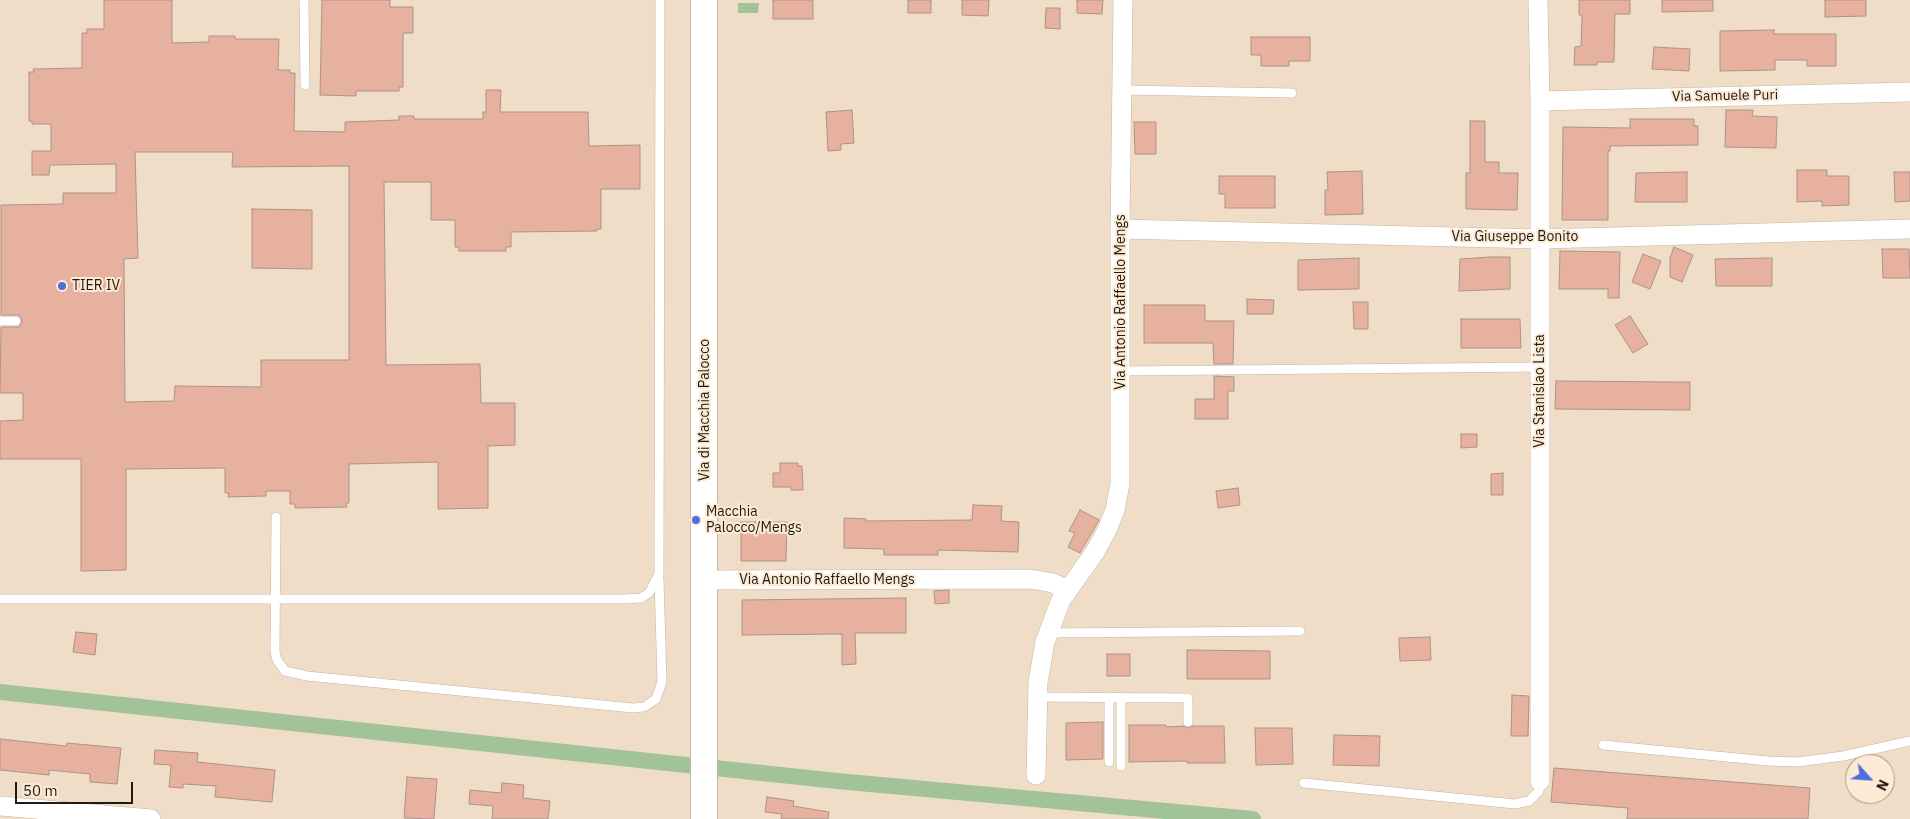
<!DOCTYPE html>
<style>
body{margin:0}
#map{position:relative;width:1910px;height:819px;overflow:hidden;background:#efddc7;font-family:"IBM Plex Sans",sans-serif}
canvas{display:block}
.north{position:absolute;left:1845px;top:754px;width:50px;height:50px;box-sizing:border-box;background:#fcead4;border:1px solid #a49786;border-radius:50%;rotate:116deg;font-size:14px;font-weight:700;line-height:20px;text-align:center;color:#201a12}
.north::after{content:'';display:block;margin:auto;width:18px;height:22px;background:#4c6ee1;clip-path:polygon(50% 0,100% 100%,50% 72%,0 100%)}
.scale{position:absolute;left:15px;top:782px;width:118px;height:22px;box-sizing:border-box;border:2px solid #201a12;border-top:0;padding-left:6px;font-size:15px;line-height:18px;white-space:nowrap;color:#201a12;-webkit-text-stroke:4px #fcead4;paint-order:stroke}
</style>
<div id="map">
<canvas width="1910" height="819"></canvas>
<div class="north">N</div>
<div class="scale">50 m</div>
</div>
<script>
const g = document.querySelector('canvas').getContext('2d');
g.lineJoin = 'round';
function fill(path, color) {
  g.fillStyle = color;
  g.fill(path, 'evenodd');
}
function toPath(rows) {
  const path = new Path2D();
  for (const r of rows) {
    path.moveTo(r[0], r[1]);
    for (let i = 2; i < r.length; i += 2) path.lineTo(r[i], r[i + 1]);
  }
  return path;
}
function stroke(path, color, width, dash) {
  g.strokeStyle = color;
  g.lineWidth = width;
  g.lineCap = dash ? 'butt' : 'round';
  g.setLineDash(dash || []);
  g.stroke(path);
}
function drawText(font, color, halo, rows, align = 'center') {
  g.font = font + ' "IBM Plex Sans",sans-serif';
  g.lineWidth = 4;
  g.setLineDash([]);
  g.textBaseline = 'middle';
  g.strokeStyle = halo;
  g.fillStyle = color;
  for (const [text, x, y, turn = 0] of rows) {
    g.save();
    g.translate(x, y);
    g.rotate((+turn || 0) * Math.PI / 180);
    g.textAlign = isNaN(turn) ? turn : align;
    if (halo) g.strokeText(text, 0, 0);
    g.fillText(text, 0, 0);
    g.restore();
  }
}
fill(toPath([
 [738,3,759,3,758,13,738,13]
]), '#a2c399');
stroke(toPath([
 [0,692,837,781,1253,819]
]), '#a2c399', 16);
const building = toPath([
 [104,0,172,0,172,43,209,42,209,36,235,36,235,39,279,39,278,70,290,70,290,73,295,73,294,131,345,132,345,122,399,120,399,116,414,116,414,119,483,119,483,112,486,112,486,90,501,90,500,112,588,112,589,146,640,145,640,189,601,189,601,229,597,229,597,231,511,232,511,247,506,247,506,251,459,251,459,247,455,247,455,220,431,220,431,182,384,182,386,365,480,364,481,403,515,403,515,445,488,446,488,508,438,509,438,462,349,464,349,503,346,503,347,507,295,508,295,504,290,504,290,491,266,491,266,496,228,497,229,493,225,493,225,468,126,469,126,570,81,571,81,459,0,459,0,421,23,420,23,393,0,393,1,327,19,327,22,321,19,315,1,315,1,205,63,204,63,193,116,193,116,164,50,165,49,175,32,175,32,151,51,151,51,124,32,124,32,121,29,121,29,72,34,72,33,69,82,68,82,33,87,33,87,29,104,29,104,0],
 [135,152,233,152,232,167,349,166,349,360,261,360,261,387,175,386,174,401,125,402,124,259,138,258,135,152],
 [322,0,390,0,390,7,413,7,413,33,403,33,403,87,399,87,399,91,356,91,356,96,320,95,322,0],
 [773,0,813,0,813,19,773,19,773,0],
 [908,0,931,0,931,13,908,13,908,0],
 [962,0,989,0,988,16,962,15,962,0],
 [1077,0,1103,0,1102,14,1077,13,1077,0],
 [1579,0,1630,0,1630,14,1615,14,1614,62,1597,62,1597,65,1574,65,1575,47,1581,46,1582,15,1579,15,1579,0],
 [1662,0,1713,0,1713,11,1662,12,1662,0],
 [1825,0,1866,0,1866,16,1825,17,1825,0],
 [1046,8,1060,8,1060,29,1045,28,1046,8],
 [1774,30,1774,34,1836,34,1836,66,1807,66,1807,60,1775,60,1775,70,1720,71,1720,31,1774,30],
 [1251,37,1310,37,1310,61,1289,61,1289,66,1261,66,1261,55,1251,55,1251,37],
 [1654,47,1690,49,1689,71,1652,69,1654,47],
 [852,110,854,143,841,144,841,150,828,151,826,112,852,110],
 [1726,110,1753,110,1752,116,1777,117,1776,148,1725,147,1726,110],
 [1630,119,1694,119,1694,126,1698,126,1698,145,1610,146,1610,151,1608,151,1608,220,1562,220,1563,127,1630,128,1630,119],
 [1470,121,1485,121,1485,162,1499,162,1499,173,1518,173,1517,210,1466,209,1466,173,1470,173,1470,121],
 [1134,122,1156,122,1156,154,1135,154,1134,122],
 [1797,170,1827,170,1827,176,1849,176,1849,205,1822,206,1822,201,1797,202,1797,170],
 [1362,171,1363,214,1325,215,1325,190,1328,190,1327,172,1362,171],
 [1687,172,1687,202,1635,202,1636,173,1687,172],
 [1894,172,1910,172,1910,201,1895,202,1894,172],
 [1219,176,1275,176,1275,208,1225,208,1225,194,1219,194,1219,176],
 [252,209,312,210,312,269,252,268,252,209],
 [1674,247,1693,255,1682,282,1670,277,1670,258,1674,247],
 [1882,249,1909,249,1910,278,1883,278,1882,249],
 [1560,251,1620,252,1619,298,1608,298,1608,289,1559,289,1560,251],
 [1643,254,1661,261,1650,289,1632,282,1643,254],
 [1490,257,1510,257,1510,289,1459,291,1460,259,1490,257],
 [1359,258,1359,289,1298,290,1298,260,1359,258],
 [1772,258,1772,286,1716,286,1715,259,1772,258],
 [1247,299,1274,300,1273,314,1247,314,1247,299],
 [1353,302,1368,302,1368,329,1354,329,1353,302],
 [1144,305,1205,305,1205,321,1234,321,1233,364,1214,364,1213,343,1144,343,1144,305],
 [1630,316,1648,344,1633,353,1615,325,1630,316],
 [1461,319,1520,319,1521,348,1461,348,1461,319],
 [1214,376,1234,377,1234,391,1228,391,1228,419,1195,419,1195,399,1214,399,1214,376],
 [1556,381,1673,382,1674,383,1674,382,1690,382,1690,410,1555,409,1556,381],
 [1461,434,1477,434,1477,447,1461,448,1461,434],
 [780,463,798,463,798,466,802,466,803,490,791,490,791,487,773,487,773,473,780,473,780,463],
 [1503,473,1503,495,1491,495,1491,474,1503,473],
 [1238,488,1240,505,1218,508,1216,491,1238,488],
 [973,505,1002,506,1001,521,1019,522,1018,552,938,550,938,555,884,555,884,549,844,548,844,518,866,519,866,521,972,520,973,505],
 [1080,510,1099,520,1080,553,1068,547,1075,533,1069,531,1080,510],
 [741,522,787,522,786,561,741,561,741,522],
 [949,590,949,603,935,604,934,591,949,590],
 [906,598,906,633,855,633,856,664,842,665,842,634,742,635,742,600,906,598],
 [76,632,97,634,95,655,73,652,76,632],
 [1430,637,1431,660,1400,661,1399,638,1430,637],
 [1187,650,1270,651,1270,679,1187,679,1187,650],
 [1107,654,1130,654,1130,676,1107,676,1107,654],
 [1512,695,1529,696,1528,736,1511,736,1512,695],
 [1103,722,1103,759,1066,760,1066,723,1103,722],
 [1129,725,1166,725,1166,727,1184,726,1188,728,1192,726,1224,726,1225,763,1187,763,1187,761,1129,762,1129,725],
 [1255,728,1292,728,1293,764,1256,765,1255,728],
 [1334,735,1380,736,1379,766,1333,765,1334,735],
 [0,739,66,746,67,743,121,748,117,784,90,782,90,774,49,770,49,775,0,770,0,739],
 [155,750,198,753,197,762,275,770,272,802,215,797,216,786,183,784,183,788,169,787,171,765,154,764,155,750],
 [1554,768,1810,788,1808,819,1627,819,1628,808,1551,802,1554,768],
 [407,777,437,779,434,819,404,818,407,777],
 [502,783,524,785,523,798,550,801,548,819,492,819,493,806,469,804,470,790,501,793,502,783],
 [767,797,794,801,793,806,829,812,828,819,781,819,782,814,765,812,767,797]
]);
fill(building, '#e6b19f');
stroke(building, '#ad9289', 1);
const lane = toPath([
 [304,0,305,85],
 [1122,90,1292,93],
 [0,321,16,321],
 [1121,371,1540,367],
 [276,517,275,652,277,660,285,671,307,676,633,708,644,707,656,699,662,682,659,578],
 [0,599,624,599,641,598,649,593,659,574,660,0],
 [1048,633,1300,631],
 [1038,697,1188,698,1188,722],
 [1603,745,1768,761,1798,762,1843,756,1910,741],
 [1109,762,1109,697],
 [1121,766,1121,697],
 [1304,783,1515,804,1529,801,1539,791,1540,781]
]);
const street = toPath([
 [1538,0,1540,101,1540,781],
 [1540,101,1910,92],
 [1120,229,1540,239,1910,229],
 [705,580,1030,579,1053,583,1067,590],
 [1036,775,1038,682,1045,642,1061,600,1095,552,1107,530,1115,510,1120,484,1120,229,1123,0],
 [0,806,151,819]
]);
const secondary = toPath([
 [704,819,704,0]
]);
stroke(lane, '#c6b5a0', 10);
stroke(street, '#c6b5a0', 20);
stroke(secondary, '#c6b5a0', 28);
stroke(lane, '#fff', 9);
stroke(street, '#fff', 19);
stroke(secondary, '#fff', 26);
for (const [x, y, r, color] of [
 [62,286,5,"#4c6ee1"],
 [696,520,5,"#4c6ee1"]
]) {
  const dot = new Path2D();
  dot.arc(x, y, r, 0, 2 * Math.PI);
  g.fillStyle = color;
  g.fill(dot);
  stroke(dot, '#fcead4', 2);
}
drawText('14px', '#201a12', '#fcead4', [
 ["Via Samuele Puri",1725,96,-1],
 ["Via Giuseppe Bonito",1515,237],
 ["Via Antonio Raffaello Mengs",1121,302,-90],
 ["Via Stanislao Lista",1540,391,-90],
 ["Via di Macchia Palocco",705,410,-90],
 ["Via Antonio Raffaello Mengs",827,580]
]);
drawText('14px', '#201a12', '#fcead4', [
 ["TIER IV",72,286],
 ["Macchia",706,512],
 ["Palocco/Mengs",706,528]
], 'left');
</script>
